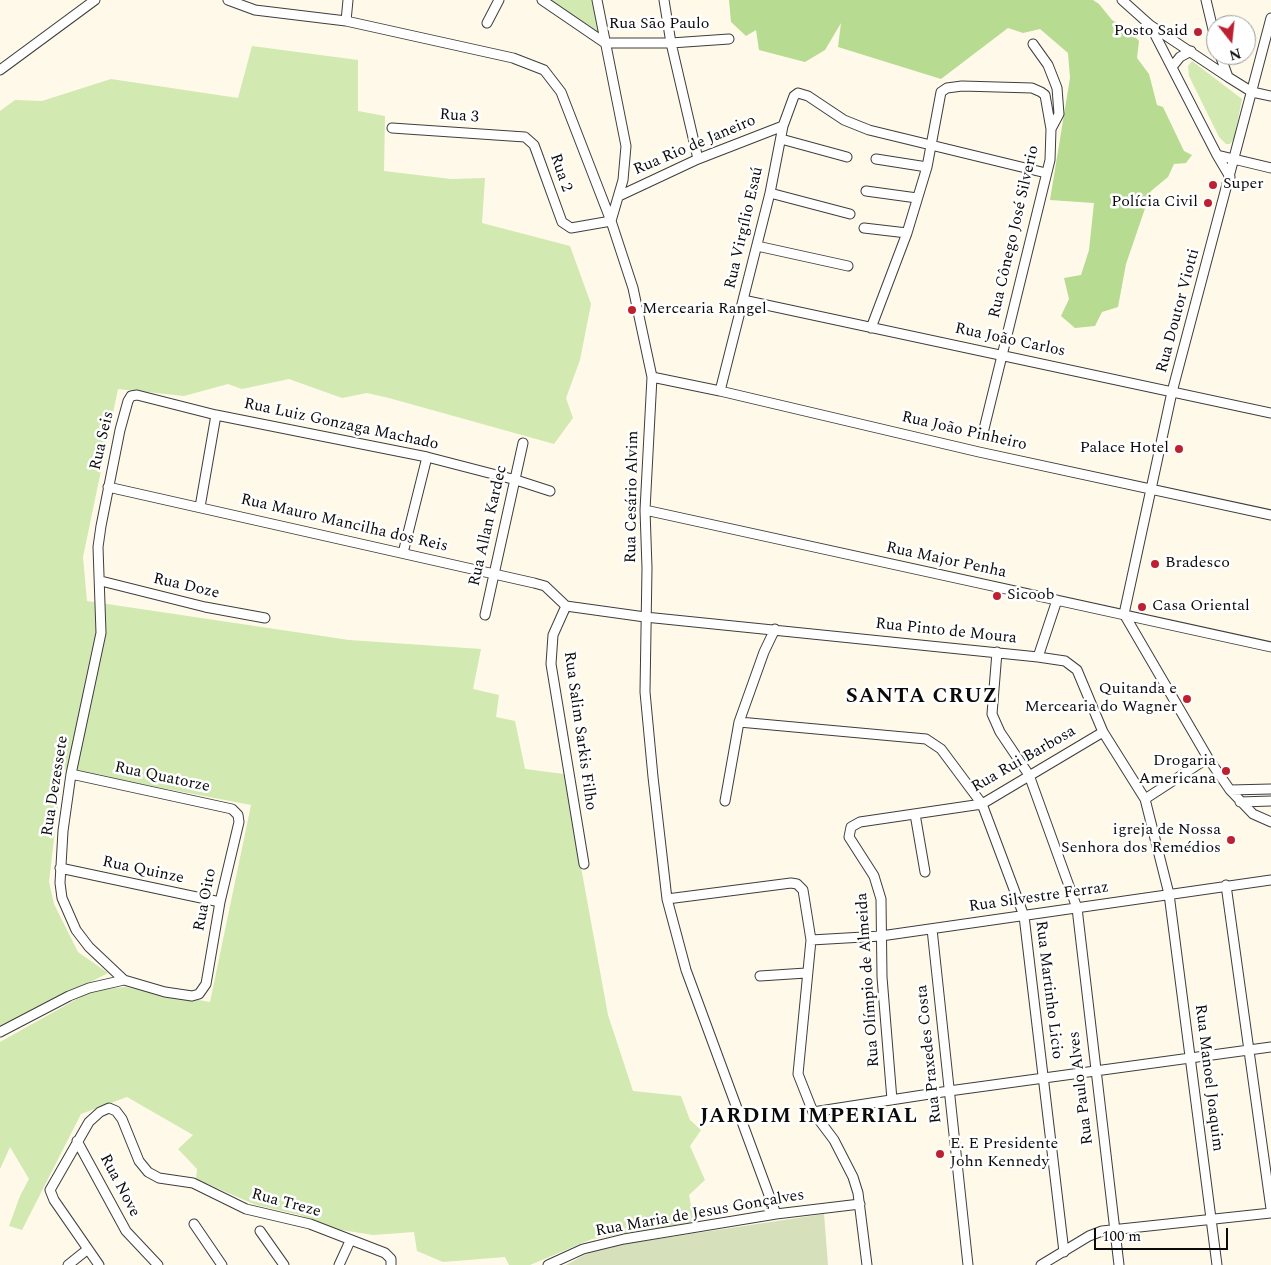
<!DOCTYPE html>
<meta charset="utf-8">
<style>
body{margin:0}
#map{position:relative;width:1271px;height:1265px;overflow:hidden;background:#fff9e9;font-family:Spectral,serif}
canvas{display:block}
.north{position:absolute;left:1206px;top:15px;width:50px;height:50px;box-sizing:border-box;background:#fff;border:1px solid #9d9d9d;border-radius:50%;rotate:164deg;font-size:14px;font-weight:700;line-height:20px;text-align:center;color:#0b0b0b}
.north::after{content:'';display:block;margin:auto;width:18px;height:22px;background:#bd2031;clip-path:polygon(50% 0,100% 100%,50% 72%,0 100%)}
.scale{position:absolute;left:1094px;top:1228px;width:134px;height:22px;box-sizing:border-box;border:2px solid #0b0b0b;border-top:0;padding-left:6px;font-size:15px;line-height:18px;white-space:nowrap;color:#0b0b0b;-webkit-text-stroke:4px #fff;paint-order:stroke}
</style>
<div id="map">
<canvas width="1271" height="1265"></canvas>
<div class="north">N</div>
<div class="scale">100 m</div>
</div>
<script>
const g = document.querySelector('canvas').getContext('2d');
g.lineJoin = 'round';
function fill(path, color) {
  g.fillStyle = color;
  g.fill(path, 'evenodd');
}
function toPath(rows) {
  const path = new Path2D();
  for (const r of rows) {
    path.moveTo(r[0], r[1]);
    for (let i = 2; i < r.length; i += 2) path.lineTo(r[i], r[i + 1]);
  }
  return path;
}
function stroke(path, color, width, dash) {
  g.strokeStyle = color;
  g.lineWidth = width;
  g.lineCap = dash ? 'butt' : 'round';
  g.setLineDash(dash || []);
  g.stroke(path);
}
function drawText(font, color, halo, rows, align = 'center') {
  g.font = font + ' Spectral,serif';
  g.lineWidth = 5;
  g.setLineDash([]);
  g.textBaseline = 'middle';
  g.strokeStyle = halo;
  g.fillStyle = color;
  for (const [text, x, y, turn = 0] of rows) {
    g.save();
    g.translate(x, y);
    g.rotate((+turn || 0) * Math.PI / 180);
    g.textAlign = isNaN(turn) ? turn : align;
    if (halo) g.strokeText(text, 0, 0);
    g.fillText(text, 0, 0);
    g.restore();
  }
}
fill(toPath([
 [550,0,592,0,600,34],
 [252,46,358,60,358,111,385,116,384,171,451,179,485,178,482,223,570,246,591,304,580,360,566,398,573,418,554,444,389,398,367,393,342,398,289,379,242,389,228,384,184,396,118,389,83,557,87,601,349,640,481,649,473,689,499,695,496,717,515,721,525,769,564,774,608,1015,633,1091,681,1096,690,1120,701,1130,690,1146,705,1180,689,1195,694,1222,592,1239,530,1265,509,1265,505,1257,443,1262,417,1251,414,1232,373,1235,342,1230,339,1236,300,1215,256,1205,196,1179,197,1169,178,1149,193,1135,127,1097,81,1114,22,1230,9,1226,20,1196,29,1179,10,1147,0,1169,0,1042,93,990,125,987,210,1002,251,805,62,769,49,882,54,904,78,952,108,973,0,1029,0,111,15,100,42,101,111,79,238,98],
 [1192,61,1242,99,1234,139,1230,144,1226,144,1219,137,1189,76,1188,66]
]), '#d2e9b2');
fill(toPath([
 [729,0,1093,0,1099,4,1112,20,1129,30,1139,41,1137,58,1149,74,1157,105,1163,107,1184,151,1192,155,1186,163,1174,164,1168,177,1151,191,1126,264,1118,307,1102,312,1095,326,1075,328,1061,316,1069,299,1064,278,1081,275,1089,250,1094,203,1050,200,1070,78,1068,53,1040,29,1023,33,1008,28,941,79,838,47,841,23,825,50,805,62,759,50,756,30,746,36,731,22]
]), '#b7db91');
fill(toPath([
 [824,1214,828,1265,566,1265,597,1248]
]), '#d6e0bb');
const minor = toPath([
 [228,0,255,10,346,21,513,58,544,70,561,92,611,221,633,288,652,377,645,510,647,568,645,692,653,777,667,899,686,970,776,1214],
 [542,0,605,43,671,43,729,39],
 [664,0,671,43,698,159],
 [1122,0,1150,25,1228,77,1252,92,1271,96],
 [1206,0,1216,42],
 [346,21,348,0],
 [487,23,499,0],
 [1150,25,1217,155,1271,168],
 [1033,44,1048,65,1057,88,1059,114,1051,129],
 [1220,55,1228,77],
 [1172,67,1180,57,1191,51],
 [0,70,95,0],
 [392,128,525,137,534,145,537,153,562,222,571,228,611,221,623,180,626,146,597,0],
 [781,139,847,157],
 [1217,155,1230,177],
 [876,159,927,167],
 [866,191,917,198],
 [770,193,850,214],
 [619,196,698,159,783,126],
 [864,228,907,233],
 [757,246,848,266],
 [743,300,1271,413],
 [871,328,907,233,927,167,941,92,947,88,962,86,1032,88,1041,92,1045,95,1051,129,1050,160,983,433],
 [652,377,720,391,979,452,1271,515],
 [720,391,770,193,783,126,794,96,798,93,808,96,844,120,869,130,1046,173],
 [108,487,534,583,545,586,566,606],
 [200,507,216,415],
 [645,510,1271,647],
 [403,553,427,457],
 [101,581,205,607,265,618],
 [566,606,645,617,1038,657,1065,661,1077,670,1103,732,1145,799,1169,894,1217,1265],
 [566,606,553,635,551,664,584,864],
 [1124,614,1172,392,1271,18],
 [1124,614,1208,758,1230,790,1253,814,1271,822],
 [485,615,523,443],
 [997,652,992,714,1000,732,1029,775,1077,908,1119,1265],
 [1038,657,1057,600],
 [739,722,926,739,941,749,982,804,1024,916,1064,1252],
 [71,774,232,809,238,815,239,822,220,902,206,984,199,994,192,996,165,992,124,980,89,947,76,930,62,898,60,883,63,831,71,774,101,633,98,547,101,526,120,430,128,401,131,396,137,395,216,415,427,457,516,480,550,491],
 [1230,790,1271,789],
 [1145,799,1208,758],
 [725,801,739,722,764,652,775,629],
 [1240,802,1271,801],
 [915,814,925,872],
 [60,868,220,902],
 [1226,885,1271,1209],
 [667,899,791,883,797,884,803,890,811,940,798,1074,813,1112,834,1140,853,1177,858,1193,867,1265],
 [932,929,968,1265],
 [811,940,881,936,1271,880],
 [760,976,806,973],
 [0,1032,69,996,89,988,124,980],
 [892,1100,882,977,881,899,874,876,849,837,851,827,860,822,982,804,1103,732],
 [813,1112,949,1091,1271,1047],
 [77,1141,126,1231,158,1265],
 [194,1224,222,1265],
 [260,1231,284,1265],
 [68,1265,88,1249],
 [99,1265,54,1200,50,1190,89,1122,100,1112,109,1108,116,1111,122,1119,139,1161,148,1172,159,1178,193,1183,246,1209,310,1224,385,1253,391,1259,391,1265],
 [339,1265,350,1241],
 [548,1265,583,1249,624,1239,776,1214,860,1204],
 [1041,1265,1089,1236,1102,1231,1271,1213]
]);
stroke(minor, '#3e3e3e', 11);
stroke(minor, '#fff', 9);
for (const [x, y, r, color] of [
 [1198,32,5,"#bd2031"],
 [1213,185,5,"#bd2031"],
 [1208,203,5,"#bd2031"],
 [632,310,5,"#bd2031"],
 [1179,449,5,"#bd2031"],
 [1155,564,5,"#bd2031"],
 [997,596,5,"#bd2031"],
 [1142,607,5,"#bd2031"],
 [1187,699,5,"#bd2031"],
 [1226,771,5,"#bd2031"],
 [1231,840,5,"#bd2031"],
 [940,1154,5,"#bd2031"]
]) {
  const dot = new Path2D();
  dot.arc(x, y, r, 0, 2 * Math.PI);
  g.fillStyle = color;
  g.fill(dot);
  stroke(dot, '#fff', 2);
}
drawText('16px', '#0b0b0b', '#fff', [
 ["Rua São Paulo",659,25],
 ["Rua 3",459,117,4],
 ["Rua Rio de Janeiro",695,146,-23],
 ["Rua 2",560,173,71],
 ["Rua Virgílio Esaú",745,228,-77],
 ["Rua Cônego José Silverio",1015,232,-77],
 ["Rua Doutor Viotti",1179,311,-75],
 ["Rua João Carlos",1010,341,12],
 ["Rua Luiz Gonzaga Machado",341,425,12],
 ["Rua João Pinheiro",964,432,13],
 ["Rua Seis",103,441,-77],
 ["Rua Cesário Alvim",633,497,-89],
 ["Rua Mauro Mancilha dos Reis",344,524,13],
 ["Rua Allan Kardec",489,526,-77],
 ["Rua Major Penha",946,561,12],
 ["Rua Doze",186,587,13],
 ["Rua Pinto de Moura",946,632,6],
 ["Rua Salim Sarkis Filho",579,731,82],
 ["Rua Rui Barbosa",1024,760,-30],
 ["Rua Quatorze",162,778,12],
 ["Rua Dezessete",56,786,-81],
 ["Rua Quinze",143,871,12],
 ["Rua Silvestre Ferraz",1039,898,-8],
 ["Rua Oito",206,900,-79],
 ["Rua Olímpio de Almeida",869,980,-94],
 ["Rua Martinho Licio",1048,990,83],
 ["Rua Praxedes Costa",930,1054,-96],
 ["Rua Manoel Joaquim",1208,1078,83],
 ["Rua Paulo Alves",1082,1088,-97],
 ["Rua Nove",119,1186,62],
 ["Rua Treze",286,1204,15],
 ["Rua Maria de Jesus Gonçalves",700,1214,-10]
]);
drawText('16px', '#0b0b0b', '#fff', [
 ["Posto Said",1188,32],
 ["Super",1223,185,"left"],
 ["Polícia Civil",1198,203],
 ["Mercearia Rangel",642,310,"left"],
 ["Palace Hotel",1169,449],
 ["Bradesco",1165,564,"left"],
 ["Sicoob",1007,596,"left"],
 ["Casa Oriental",1152,607,"left"],
 ["Quitanda e",1177,690],
 ["Mercearia do Wagner",1177,708],
 ["Drogaria",1216,762],
 ["Americana",1216,780],
 ["igreja de Nossa",1221,831],
 ["Senhora dos Remédios",1221,849],
 ["E. E Presidente",950,1145,"left"],
 ["John Kennedy",950,1163,"left"]
], 'right');
g.letterSpacing = '1px';
drawText('bold 21px', '#0b0b0b', '#fff', [
 ["SANTA CRUZ",922,698],
 ["JARDIM IMPERIAL",809,1118]
]);
g.letterSpacing = '0px';
</script>
